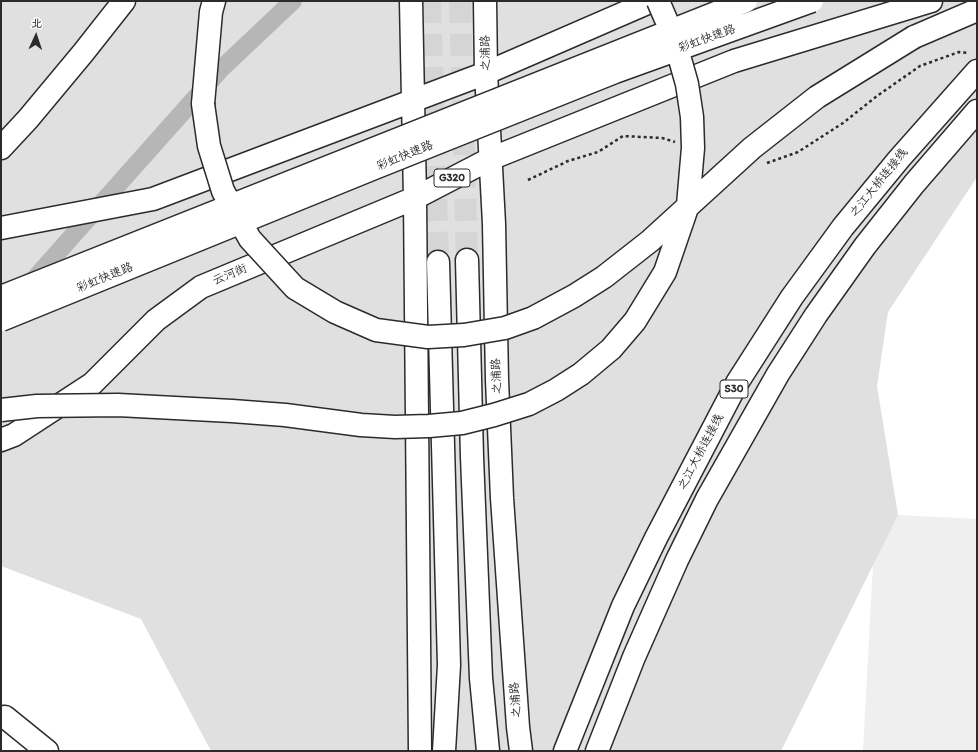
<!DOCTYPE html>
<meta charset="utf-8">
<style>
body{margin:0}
#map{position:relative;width:978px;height:752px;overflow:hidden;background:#fff;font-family:Itim,"LXGW WenKai TC",sans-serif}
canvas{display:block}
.frame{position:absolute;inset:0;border:2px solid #2b2b2b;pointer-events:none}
.north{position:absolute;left:16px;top:16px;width:40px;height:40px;-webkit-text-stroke:3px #fff;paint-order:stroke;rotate:3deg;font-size:11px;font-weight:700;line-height:16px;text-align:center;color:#2b2b2b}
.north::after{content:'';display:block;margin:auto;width:14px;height:18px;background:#2b2b2b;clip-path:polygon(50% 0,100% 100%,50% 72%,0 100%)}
</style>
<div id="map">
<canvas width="978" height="752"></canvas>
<div class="frame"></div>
<div class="north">北</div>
</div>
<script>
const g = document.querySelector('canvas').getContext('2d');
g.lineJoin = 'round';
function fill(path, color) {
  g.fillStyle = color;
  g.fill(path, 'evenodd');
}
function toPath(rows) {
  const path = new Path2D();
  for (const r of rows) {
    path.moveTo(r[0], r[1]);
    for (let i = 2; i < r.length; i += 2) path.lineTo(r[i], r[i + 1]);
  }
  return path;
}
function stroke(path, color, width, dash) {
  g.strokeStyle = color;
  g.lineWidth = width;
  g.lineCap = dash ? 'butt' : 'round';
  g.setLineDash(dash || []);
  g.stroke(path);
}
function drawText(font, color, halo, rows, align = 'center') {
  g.font = font + ' Itim,"LXGW WenKai TC",sans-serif';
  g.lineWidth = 3;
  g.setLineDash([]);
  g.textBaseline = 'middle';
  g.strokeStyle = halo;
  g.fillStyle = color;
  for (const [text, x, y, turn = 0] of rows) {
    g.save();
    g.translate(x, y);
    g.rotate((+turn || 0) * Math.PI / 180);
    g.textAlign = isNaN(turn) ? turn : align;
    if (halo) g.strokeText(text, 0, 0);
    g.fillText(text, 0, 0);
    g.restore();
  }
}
fill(toPath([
 [898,515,977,519,977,751,863,751,873,564,881,545]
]), '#efefef');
fill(toPath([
 [1,1,977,1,977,177,888,312,877,386,898,515,781,751,211,751,141,619,1,566]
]), '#e0e0e0');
stroke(toPath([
 [27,287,221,69,293,1]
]), '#b6b6b6', 18);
stroke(toPath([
 [430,1,438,262],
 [460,1,467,260]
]), '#d5d5d5', 22, [22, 11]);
const secondary = toPath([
 [5,717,47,751]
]);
const primary = toPath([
 [411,1,415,198,420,751],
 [485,1,486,73,494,224,497,380,502,498,518,727,521,751],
 [1,228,153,199,486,73],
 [1,440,14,435,92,384,156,320,201,287,415,198,490,159]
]);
const highway = toPath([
 [914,37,977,10],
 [486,73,652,1],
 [203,104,211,12,214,1],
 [1,148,28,119,83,53,124,1],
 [490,159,734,61,931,1],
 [467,260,472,457,481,678,488,751],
 [438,262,449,665,444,751],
 [565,751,623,606,656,538,737,383,792,297,843,227,899,159,977,71],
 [597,751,634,657,677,560,707,499,778,374,816,315,865,246,914,184,977,111]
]);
stroke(secondary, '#2b2b2b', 25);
stroke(primary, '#2b2b2b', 25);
stroke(highway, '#2b2b2b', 25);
stroke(toPath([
 [767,163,798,152,843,123,877,96,920,66,959,52,968,53],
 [528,180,568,161,598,152,623,136,662,138,675,142]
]), '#2b2b2b', 2.5, [3, 3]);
stroke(secondary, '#fff', 22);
stroke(primary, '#fff', 22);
stroke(highway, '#fff', 22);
const highwayBridge = toPath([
 [203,104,209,146,223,191,250,239,295,288,335,312,376,330,428,337,464,335,505,328,533,318,574,296,604,277,650,241,752,148,817,97,914,37],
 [1,297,746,1],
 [1,320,372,169,615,72,812,1],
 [1,410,37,406,118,405,232,411,285,415,361,425,395,427,429,426,462,423,494,415,529,404,556,390,581,374,611,349,635,321,665,272,688,205,693,148,692,117,687,84,674,38,658,1]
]);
stroke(highwayBridge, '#2b2b2b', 25, []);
stroke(highwayBridge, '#fff', 22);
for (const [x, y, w] of [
 [452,178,36],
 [734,389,28]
]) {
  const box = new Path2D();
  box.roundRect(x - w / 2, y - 9, w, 18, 3);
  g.fillStyle = '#fff';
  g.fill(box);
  stroke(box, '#2b2b2b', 1);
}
drawText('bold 11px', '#2b2b2b', null, [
 ["G320",452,178],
 ["S30",734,389]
]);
drawText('12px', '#2b2b2b', '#fff', [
 ["彩虹快速路",707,39,-20],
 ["之浦路",486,53,-91],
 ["彩虹快速路",405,156,-22],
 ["之江大桥连接线",879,183,-51],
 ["云河街",230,275,-23],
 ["彩虹快速路",105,278,-22],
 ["之浦路",497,376,-92],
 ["之江大桥连接线",701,452,-62],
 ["之浦路",516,700,-94]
]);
</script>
